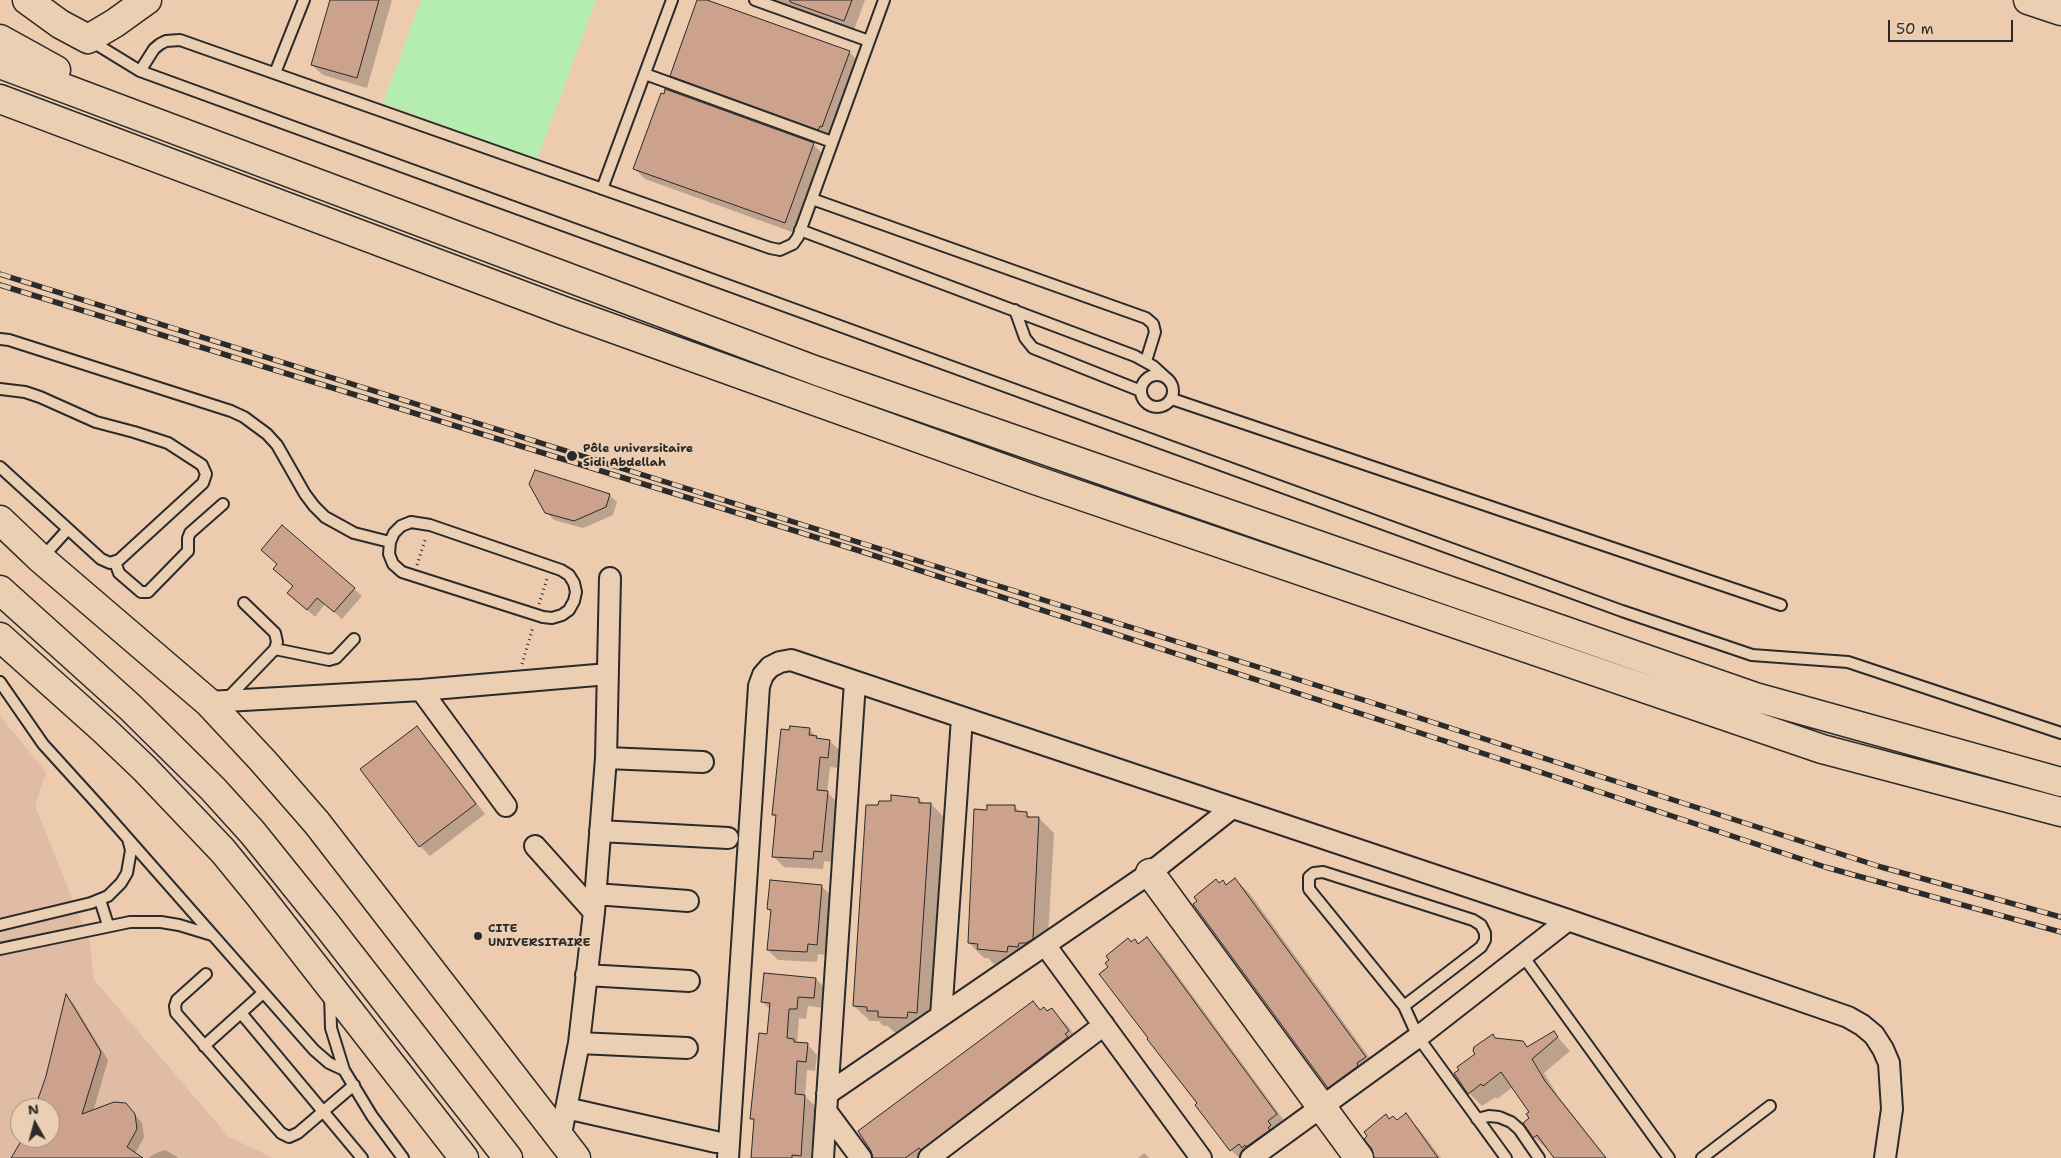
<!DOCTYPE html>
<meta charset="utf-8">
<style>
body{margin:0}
#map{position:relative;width:2061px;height:1158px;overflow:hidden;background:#eccbaf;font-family:"Shantell Sans",sans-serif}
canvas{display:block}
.north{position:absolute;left:10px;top:1098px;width:50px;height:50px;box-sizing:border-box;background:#ebcfb2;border:1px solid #9e8d7c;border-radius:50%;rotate:353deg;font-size:14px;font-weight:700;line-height:20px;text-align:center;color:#2b2b2b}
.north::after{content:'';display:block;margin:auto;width:18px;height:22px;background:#2b2b2b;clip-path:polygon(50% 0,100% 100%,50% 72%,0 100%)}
.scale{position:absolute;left:1888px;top:20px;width:125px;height:22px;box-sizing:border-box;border:2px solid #2b2b2b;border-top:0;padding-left:6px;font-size:15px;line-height:18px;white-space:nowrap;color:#2b2b2b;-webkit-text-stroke:4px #ebcfb2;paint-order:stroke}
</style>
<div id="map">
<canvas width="2061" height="1158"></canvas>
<div class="north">N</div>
<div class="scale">50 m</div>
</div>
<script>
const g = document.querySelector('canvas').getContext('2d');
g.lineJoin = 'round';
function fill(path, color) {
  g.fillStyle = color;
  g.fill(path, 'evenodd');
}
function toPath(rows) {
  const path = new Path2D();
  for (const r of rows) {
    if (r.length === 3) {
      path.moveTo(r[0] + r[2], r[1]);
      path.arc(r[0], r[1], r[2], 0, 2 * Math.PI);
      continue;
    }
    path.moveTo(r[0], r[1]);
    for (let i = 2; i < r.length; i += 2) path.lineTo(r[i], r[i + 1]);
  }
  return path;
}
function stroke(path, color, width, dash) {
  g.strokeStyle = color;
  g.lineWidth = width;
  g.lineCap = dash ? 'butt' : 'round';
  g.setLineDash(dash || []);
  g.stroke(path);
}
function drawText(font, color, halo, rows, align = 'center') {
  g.font = font + ' "Shantell Sans",sans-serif';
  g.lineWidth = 4;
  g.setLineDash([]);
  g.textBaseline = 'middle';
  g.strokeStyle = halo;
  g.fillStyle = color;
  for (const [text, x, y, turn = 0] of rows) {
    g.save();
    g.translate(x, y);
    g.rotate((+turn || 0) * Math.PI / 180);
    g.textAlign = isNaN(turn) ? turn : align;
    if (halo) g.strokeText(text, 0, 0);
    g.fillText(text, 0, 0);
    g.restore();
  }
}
fill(toPath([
 [0,716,46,772,35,806,90,943,94,980,229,1137,273,1158,0,1158],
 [20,1108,50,1108,50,1138,20,1138]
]), '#dfbca3');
fill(toPath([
 [421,0,596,0,537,160,383,103]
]), '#b5edb0');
fill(toPath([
 [331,0,392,0,367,88,323,75,312,65],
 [699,0,849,52,859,62,829,139,682,86,671,75],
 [769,0,865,0,854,30],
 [664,95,813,144,823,154,795,233,645,179,635,169],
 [609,495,617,502,613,515,583,528,554,520,546,512],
 [279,564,354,589,362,596,342,619,325,604,315,617,296,600,294,587,274,569],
 [417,728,427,738,485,814,430,856,420,846],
 [809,729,820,740,830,741,840,751,838,768,830,767,827,792,837,802,832,862,824,861,823,869,784,867,774,857,777,818,774,815],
 [919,799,924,804,931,804,946,819,932,1027,922,1032,894,1032,888,1026,883,1026,879,1021,870,1021,854,1006,879,807,892,803],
 [1015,807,1021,813,1026,813,1031,818,1039,818,1054,833,1047,954,1022,966,994,964,988,958,984,958,969,943,988,811],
 [1235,879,1250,894,1380,1072,1343,1101,1328,1086,1220,884,1223,882,1227,886],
 [821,886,832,896,826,955,818,954,817,962,778,960,768,950,772,912,768,909],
 [1147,939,1162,954,1291,1130,1266,1158,1239,1158,1231,1150,1101,974,1131,944,1139,945],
 [816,979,826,989,824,1008,808,1006,806,1019,799,1018,797,1044,807,1044,817,1055,815,1071,807,1070,805,1096,815,1106,811,1158,752,1158,755,1122,751,1118,768,1035,771,1010,762,1002],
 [67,997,73,1003,108,1060,93,1112,126,1104,142,1123,144,1137,135,1154,140,1158,12,1158,24,1138,50,1138,50,1108,36,1108,47,1077],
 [1033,1003,1041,1011,1047,1013,1052,1010,1067,1025,1083,1046,944,1158,873,1158],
 [1554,1033,1570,1051,1544,1073,1558,1096,1607,1158,1556,1158,1549,1149,1548,1150,1534,1137,1531,1113,1513,1087,1497,1099,1496,1097,1482,1106,1469,1093,1496,1039,1522,1042,1528,1048],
 [1406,1115,1420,1130,1441,1158,1375,1158,1366,1139,1390,1120,1397,1122],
 [165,1150,179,1158,149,1158,154,1154],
 [1144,1153,1149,1158,1138,1158]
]), '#0003');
const building = toPath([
 [330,0,379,0,357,78,311,65,330,0],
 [697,0,707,0,850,51,822,127,820,126,818,130,670,76,697,0],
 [790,0,852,0,844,21,790,2,790,0],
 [665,89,814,143,785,223,633,169,661,93,664,94,665,89],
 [535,470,610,494,606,507,574,521,545,513,529,484,535,470],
 [282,525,355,588,334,612,317,598,307,610,287,593,293,586,273,569,277,564,261,550,282,525],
 [417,726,476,804,419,847,360,769,417,726],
 [790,726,810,728,809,735,817,736,816,738,830,740,828,758,820,757,817,790,828,791,822,852,814,851,813,859,772,857,776,815,772,815,781,729,789,730,790,726],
 [891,795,919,798,919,803,931,803,917,1013,908,1012,907,1018,878,1017,878,1011,867,1011,867,1007,853,1006,866,805,878,805,879,801,891,801,891,795],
 [987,805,1015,805,1015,811,1027,812,1027,817,1039,817,1033,939,1026,943,1019,943,1018,947,1008,946,1007,952,977,949,978,944,968,943,974,809,987,810,987,805],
 [1235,878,1366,1057,1357,1063,1358,1066,1328,1088,1193,904,1197,901,1194,897,1216,879,1219,883,1223,880,1226,885,1235,878],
 [770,880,822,885,817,945,808,944,807,952,767,950,771,910,767,909,770,880],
 [1147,937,1277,1114,1268,1121,1271,1125,1268,1128,1270,1130,1246,1147,1245,1145,1242,1148,1239,1144,1230,1151,1195,1105,1197,1103,1147,1039,1148,1038,1099,974,1108,967,1105,963,1109,960,1106,956,1128,938,1131,942,1135,939,1138,944,1147,937],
 [764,973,816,978,814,998,798,997,797,1009,789,1009,787,1038,794,1039,794,1042,808,1043,806,1062,797,1061,795,1094,805,1095,801,1156,792,1155,792,1158,751,1158,754,1119,750,1119,759,1033,767,1034,770,1003,761,1002,764,973],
 [66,994,101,1052,82,1114,114,1102,126,1103,135,1114,137,1129,127,1147,143,1158,11,1158,23,1138,50,1138,50,1108,35,1108,46,1076,66,994],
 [1033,1001,1040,1010,1044,1007,1047,1011,1052,1008,1069,1031,1065,1034,1068,1037,921,1150,919,1148,905,1158,873,1158,871,1151,858,1131,1033,1001],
 [1554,1031,1558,1037,1532,1059,1545,1081,1606,1158,1554,1158,1537,1135,1533,1138,1523,1123,1529,1118,1526,1114,1529,1112,1501,1072,1483,1086,1481,1084,1468,1094,1454,1073,1459,1070,1457,1067,1475,1054,1473,1051,1474,1047,1493,1034,1495,1038,1523,1041,1527,1047,1554,1031],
 [1406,1113,1438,1158,1374,1158,1372,1149,1364,1139,1367,1136,1364,1132,1386,1114,1389,1119,1393,1116,1397,1120,1406,1113]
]);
fill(building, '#cda28d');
stroke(building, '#2b2b2b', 1);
const lane = toPath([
 [755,0,869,41],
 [91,41,140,71,1622,611,1752,655,1848,662,2061,733],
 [140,71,154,49,160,44,166,41,180,40,770,248,780,250,793,244,798,237,884,0],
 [275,73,304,0],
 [645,74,832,142],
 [602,189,672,0],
 [812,199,1146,318,1153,324,1155,332,1146,361],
 [800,230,1135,356,1153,366,1165,377],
 [1015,310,1025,338,1033,348,1141,391],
 [0,339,9,340,231,411,244,417,267,434,277,445,305,494,314,506,325,517,354,533,390,542],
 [1157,391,16],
 [0,389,25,392,40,397,96,422,134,432,168,443,202,465,206,474,203,483,119,560,110,563,101,559,0,467],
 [1172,399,1781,605],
 [411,522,430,525,561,570,569,575,574,583,576,592,574,601,569,610,562,615,552,618,543,617,402,572,393,564,389,554,390,542,394,533,401,526,411,522],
 [41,559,68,529],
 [115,562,119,573,141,592,148,592,188,551,188,538,190,533,223,504],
 [275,649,329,660,336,658,354,639],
 [0,682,43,744,101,808,314,1050,329,1063,344,1070],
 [225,701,275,649,277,642,275,633,244,603],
 [100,900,108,925],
 [0,925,91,903,108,896,121,883,127,873,131,850,128,839],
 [0,949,130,922,161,922,179,925,212,935],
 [1523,956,1669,1158],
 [206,974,177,1000,175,1006,176,1013,281,1133,289,1137,298,1133,354,1085],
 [330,994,331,1028,344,1070,372,1116,403,1158],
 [1404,1006,1481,947,1485,940,1485,933,1481,925,1473,920,1323,872,1314,873,1309,877,1309,889,1404,1006,1418,1037,1506,1158],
 [241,1013,362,1158],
 [204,1046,263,993],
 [1477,1119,1489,1116,1499,1117,1511,1122,1519,1129,1539,1158],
 [1702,1158,1770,1106]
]);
const street = toPath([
 [421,690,506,806],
 [208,702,421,690,608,674],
 [606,758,703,762],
 [600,831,728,838],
 [535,846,594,912],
 [595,894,688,901],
 [1045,945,1201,1158],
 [586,975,689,981],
 [941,1016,962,718],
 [579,1043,687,1048],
 [827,1094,1150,873,1232,808],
 [566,1108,716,1142],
 [826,1111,861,1158],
 [560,1139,579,1043,594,912,606,758,610,578],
 [728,1158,759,686,763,675,770,667,780,662,791,660,1568,920,1848,1017,1862,1025,1874,1035,1883,1049,1889,1063,1892,1109,1885,1158],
 [823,1158,855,682],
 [929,1158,1104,1025],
 [1251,1158,1418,1037,1568,920]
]);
const secondary = toPath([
 [27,0,60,24,88,39,115,23,147,0],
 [2028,0,2061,11],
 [0,520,41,559,208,702,263,761,317,823,576,1158],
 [1150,873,1359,1158]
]);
const primary = toPath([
 [0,590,130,707,213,789,252,832,326,924,508,1158],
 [0,637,104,730,145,769,223,851,259,895,464,1158]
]);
const highway = toPath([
 [0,39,56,70],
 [0,64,817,371,1755,697,2061,782],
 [0,99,564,311,1035,480,1822,749,2061,812]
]);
stroke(lane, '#2b2b2b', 14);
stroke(street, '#2b2b2b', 24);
stroke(secondary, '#2b2b2b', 31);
stroke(primary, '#2b2b2b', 31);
stroke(highway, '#2b2b2b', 31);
stroke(toPath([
 [417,565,426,537],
 [539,604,547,579],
 [522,664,533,627]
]), '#2b2b2b', 3, [1, 4]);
stroke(lane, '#ebcfb2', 10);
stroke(street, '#ebcfb2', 20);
stroke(secondary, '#ebcfb2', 28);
stroke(primary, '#ebcfb2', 28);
stroke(highway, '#ebcfb2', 28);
const rail = toPath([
 [0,274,1370,702,1881,867,2061,917],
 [0,285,860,551,1531,769,1825,867,2061,932]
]);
stroke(rail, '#2b2b2b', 5.5);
stroke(rail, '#ebcfb2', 4, [11]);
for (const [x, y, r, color] of [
 [572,456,6,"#2b2b2b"],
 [478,936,5,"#2b2b2b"]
]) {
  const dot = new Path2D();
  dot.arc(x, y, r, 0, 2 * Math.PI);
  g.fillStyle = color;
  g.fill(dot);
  stroke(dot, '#ebcfb2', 2);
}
drawText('bold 12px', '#2b2b2b', '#ebcfb2', [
 ["Pôle universitaire",583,449],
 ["Sidi Abdellah",583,463],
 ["CITE",488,929],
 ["UNIVERSITAIRE",488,943]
], 'left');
</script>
